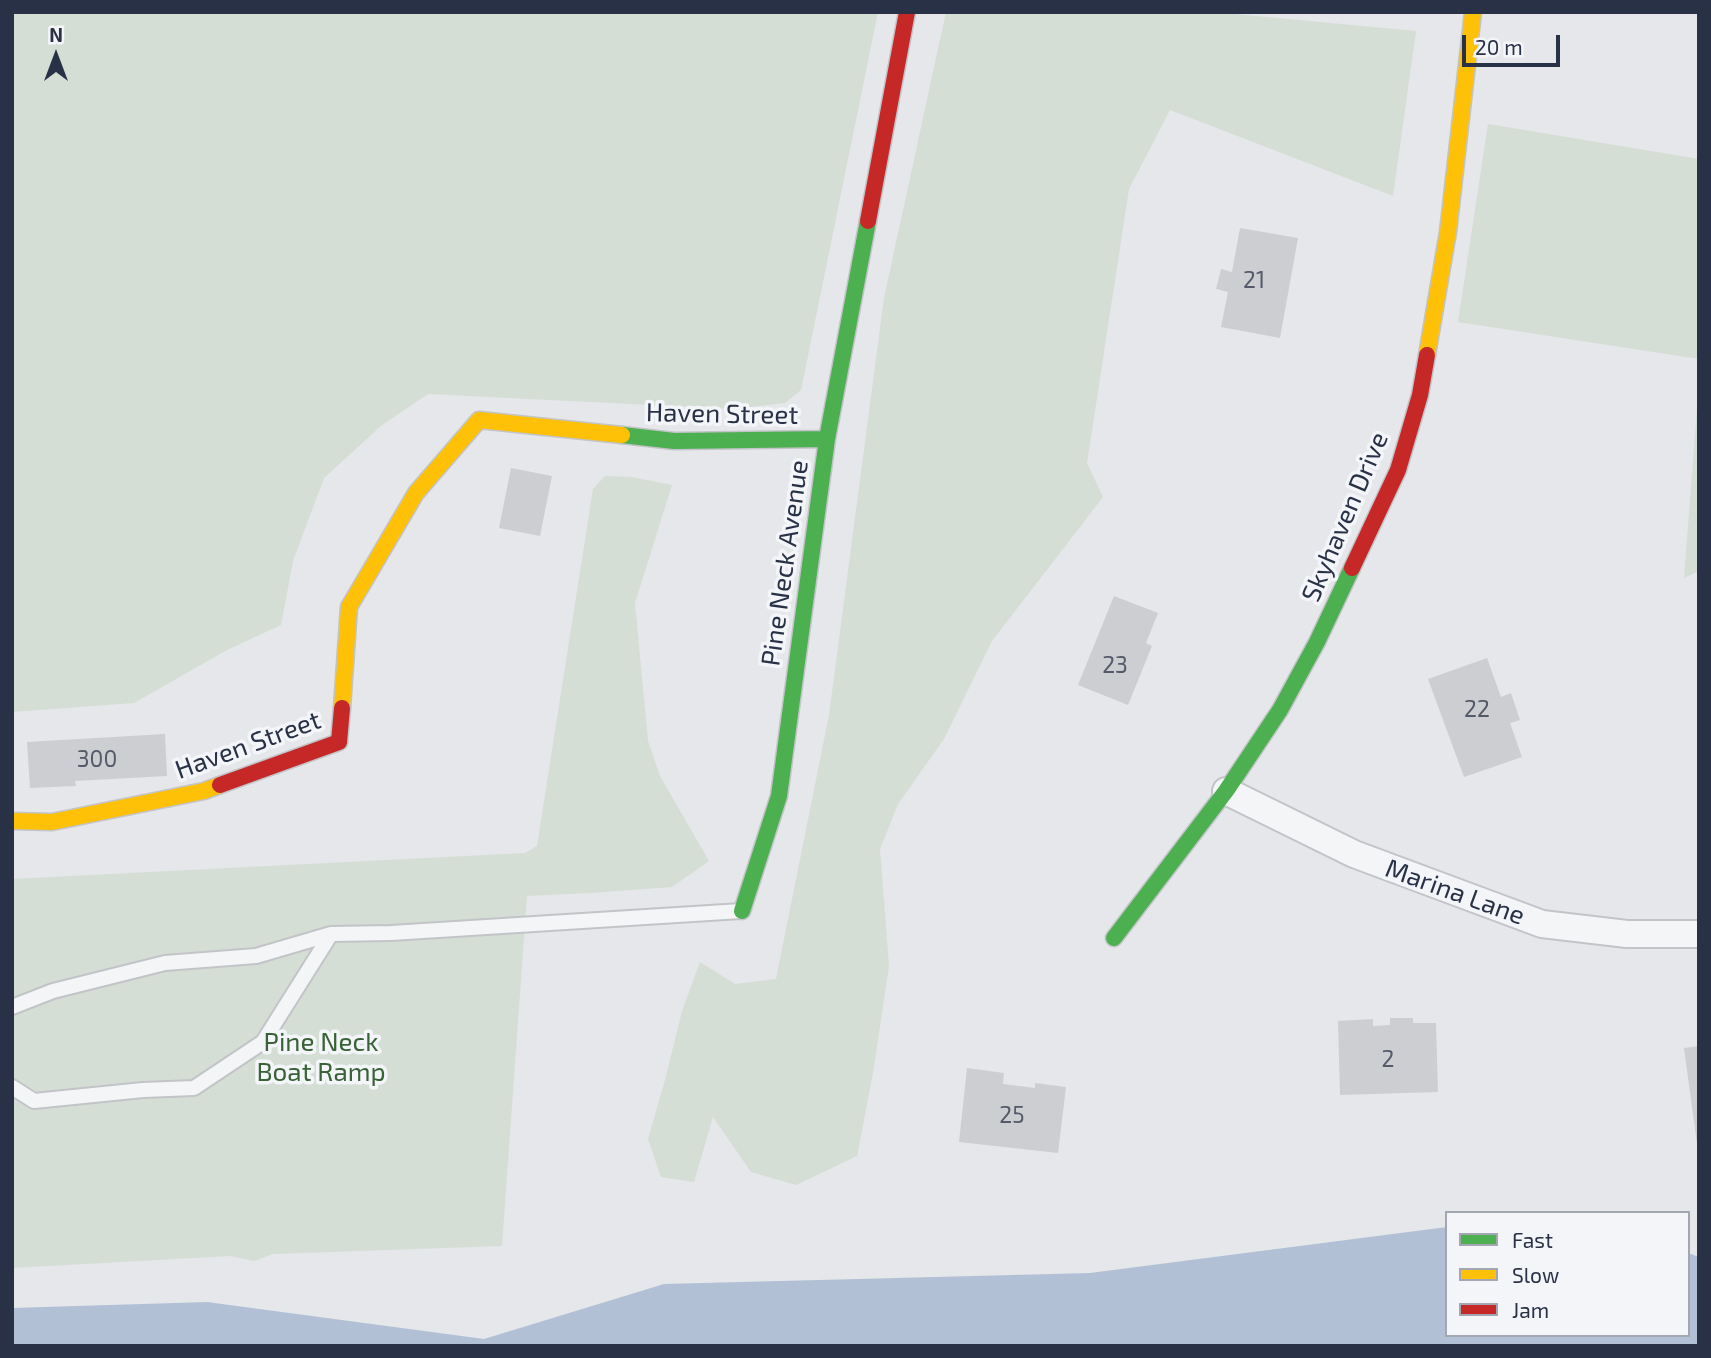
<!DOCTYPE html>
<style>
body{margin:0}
#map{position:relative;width:1711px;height:1358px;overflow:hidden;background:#e5e7ea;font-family:"Exo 2",sans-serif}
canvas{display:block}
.frame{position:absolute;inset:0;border:14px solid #293146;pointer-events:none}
.legend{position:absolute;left:1445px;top:1211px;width:245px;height:126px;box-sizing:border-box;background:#f3f5f9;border:2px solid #a2a7b1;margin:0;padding:9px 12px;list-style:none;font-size:21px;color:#293146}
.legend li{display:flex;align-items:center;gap:14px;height:35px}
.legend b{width:35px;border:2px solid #a2a7b1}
.north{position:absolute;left:21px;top:21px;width:70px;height:70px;-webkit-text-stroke:5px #f3f5f9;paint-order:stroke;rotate:0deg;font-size:19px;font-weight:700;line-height:28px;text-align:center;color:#293146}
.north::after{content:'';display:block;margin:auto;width:24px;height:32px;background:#293146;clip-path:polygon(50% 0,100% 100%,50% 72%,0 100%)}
.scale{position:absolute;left:1462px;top:35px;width:98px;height:32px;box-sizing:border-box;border:4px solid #293146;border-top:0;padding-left:9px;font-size:21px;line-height:24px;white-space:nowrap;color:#293146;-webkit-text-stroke:5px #f3f5f9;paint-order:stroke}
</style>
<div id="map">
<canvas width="1711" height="1358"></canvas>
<div class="frame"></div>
<ul class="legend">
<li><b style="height:9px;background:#4caf50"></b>Fast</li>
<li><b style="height:9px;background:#ffc107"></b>Slow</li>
<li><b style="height:9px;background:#c62828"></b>Jam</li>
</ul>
<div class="north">N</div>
<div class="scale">20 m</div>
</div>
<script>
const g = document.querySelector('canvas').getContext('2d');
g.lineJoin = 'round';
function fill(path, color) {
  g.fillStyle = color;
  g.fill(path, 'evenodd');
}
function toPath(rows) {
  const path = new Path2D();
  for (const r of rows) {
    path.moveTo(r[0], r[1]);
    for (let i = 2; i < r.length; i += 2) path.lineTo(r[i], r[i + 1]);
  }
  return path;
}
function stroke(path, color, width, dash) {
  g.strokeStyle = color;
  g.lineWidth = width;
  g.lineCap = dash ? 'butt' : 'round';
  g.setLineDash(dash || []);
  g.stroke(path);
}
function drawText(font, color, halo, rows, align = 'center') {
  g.font = font + ' "Exo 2",sans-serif';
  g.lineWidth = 7;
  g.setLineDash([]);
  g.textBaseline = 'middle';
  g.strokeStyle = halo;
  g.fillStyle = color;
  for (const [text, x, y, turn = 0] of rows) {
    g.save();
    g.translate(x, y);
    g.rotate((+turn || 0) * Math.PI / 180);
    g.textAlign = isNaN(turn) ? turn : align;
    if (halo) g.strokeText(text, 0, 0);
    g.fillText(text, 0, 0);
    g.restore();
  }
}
fill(toPath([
 [12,12,878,12,801,390,785,403,733,409,428,394,382,425,324,478,293,561,281,625,227,650,134,703,12,712],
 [946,12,1213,12,1416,31,1393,196,1170,110,1129,189,1087,463,1103,497,992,641,944,739,898,804,880,849,889,966,873,1073,857,1156,796,1185,751,1172,713,1117,694,1182,661,1177,648,1139,665,1080,682,1011,700,962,735,984,776,979,829,715,884,298],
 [1488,124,1699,159,1699,359,1458,322],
 [1699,382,1699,571,1684,578],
 [605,476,632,477,672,485,635,603,641,667,648,741,660,776,709,861,672,887,590,893,527,896,502,1246,273,1254,254,1261,230,1256,12,1268,12,879,525,853,537,846,593,489]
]), '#d4ded5');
fill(toPath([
 [1447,1227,1447,1335,1688,1335,1688,1253,1699,1257,1699,1346,12,1346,12,1308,207,1302,484,1339,664,1284,1090,1273]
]), '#b2c0d6');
fill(toPath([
 [1240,228,1298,238,1280,338,1221,327,1228,292,1216,289,1221,269,1232,272],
 [511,468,552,476,540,536,499,528],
 [1114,596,1158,613,1146,643,1152,646,1128,705,1078,685],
 [1487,658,1501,697,1511,693,1520,720,1510,723,1522,757,1464,777,1428,679],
 [165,734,167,776,75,781,76,786,30,788,27,742],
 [1390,1018,1413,1018,1413,1023,1436,1023,1438,1092,1340,1095,1338,1021,1373,1019,1373,1026,1390,1025],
 [1699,1046,1699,1143,1697,1144,1684,1048],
 [967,1068,1004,1073,1003,1084,1035,1088,1035,1083,1066,1087,1058,1153,959,1142]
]), '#ccced2');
const lane = toPath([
 [12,1007,53,991,165,963,256,956,331,934,391,933,741,911],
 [12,1087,34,1101,143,1090,194,1088,263,1042,331,934]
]);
const street = toPath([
 [1226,791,1354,854,1542,924,1627,934,1699,934]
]);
const fast = toPath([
 [622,435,674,441,827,439],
 [742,911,779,796,827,439,868,221],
 [1114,938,1226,791,1280,710,1317,642,1352,568]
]);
const slow = toPath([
 [1427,355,1448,232,1473,12],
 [342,708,349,607,416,493,479,420,622,435],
 [12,821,52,822,204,791,220,785]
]);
const jam = toPath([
 [868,221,907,12],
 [1352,568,1398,470,1420,395,1427,355],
 [220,785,339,742,342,708]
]);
stroke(lane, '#c2c4c8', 18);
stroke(street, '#c2c4c8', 30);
stroke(fast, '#c2c4c8', 19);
stroke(slow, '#c2c4c8', 19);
stroke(jam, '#c2c4c8', 19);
stroke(lane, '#f4f5f7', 14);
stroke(street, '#f4f5f7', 26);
stroke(fast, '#4caf50', 16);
stroke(slow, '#ffc107', 16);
stroke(jam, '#c62828', 16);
drawText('23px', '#545a6a', null, [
 ["21",1254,280],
 ["23",1115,665],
 ["22",1477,709],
 ["300",97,759],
 ["2",1388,1059],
 ["25",1012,1115]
]);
drawText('26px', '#293146', '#f3f5f9', [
 ["Haven Street",722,414,1],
 ["Skyhaven Drive",1345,517,-67],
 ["Pine Neck Avenue",785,563,-82],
 ["Haven Street",248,745,-20],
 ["Marina Lane",1455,892,20]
]);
drawText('26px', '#396236', '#f3f5f9', [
 ["Pine Neck",321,1042],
 ["Boat Ramp",321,1072]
]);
</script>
